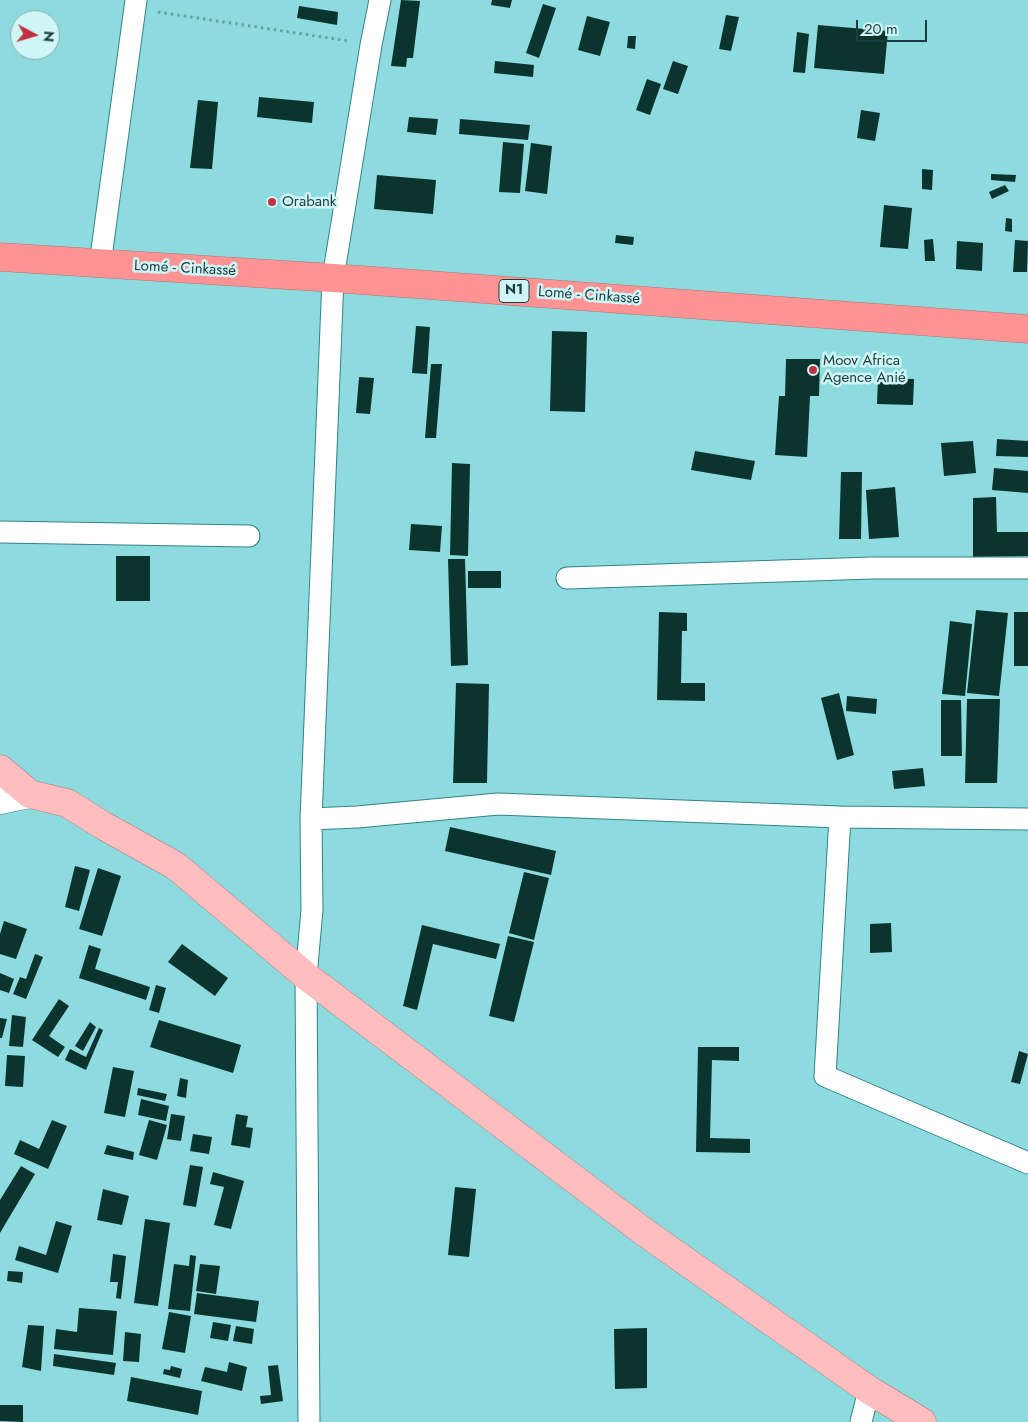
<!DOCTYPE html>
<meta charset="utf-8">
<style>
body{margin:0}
#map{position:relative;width:1028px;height:1422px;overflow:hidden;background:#8ddbdf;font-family:Jost,sans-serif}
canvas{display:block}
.north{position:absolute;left:10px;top:10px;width:50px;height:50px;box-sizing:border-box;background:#cff5f6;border:1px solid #87abad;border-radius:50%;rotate:96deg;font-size:14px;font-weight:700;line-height:20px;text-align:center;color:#1c3d3f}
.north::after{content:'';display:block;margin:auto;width:18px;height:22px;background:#c13141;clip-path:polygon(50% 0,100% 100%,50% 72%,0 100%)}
.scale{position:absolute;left:856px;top:20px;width:71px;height:22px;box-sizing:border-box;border:2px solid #1c3d3f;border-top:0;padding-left:6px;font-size:15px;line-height:18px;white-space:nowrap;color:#1c3d3f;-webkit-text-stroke:4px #cff5f6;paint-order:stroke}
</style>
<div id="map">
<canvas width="1028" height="1422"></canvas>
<div class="north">N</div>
<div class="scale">20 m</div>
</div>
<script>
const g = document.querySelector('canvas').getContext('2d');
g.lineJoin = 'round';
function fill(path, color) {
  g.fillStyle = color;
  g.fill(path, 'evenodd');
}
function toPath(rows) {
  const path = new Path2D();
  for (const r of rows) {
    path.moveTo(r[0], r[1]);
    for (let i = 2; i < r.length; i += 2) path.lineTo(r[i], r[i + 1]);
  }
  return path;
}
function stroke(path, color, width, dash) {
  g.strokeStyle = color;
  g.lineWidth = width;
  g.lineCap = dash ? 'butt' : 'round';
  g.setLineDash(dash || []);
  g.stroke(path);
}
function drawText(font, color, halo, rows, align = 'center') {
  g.font = font + ' Jost,sans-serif';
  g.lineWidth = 5;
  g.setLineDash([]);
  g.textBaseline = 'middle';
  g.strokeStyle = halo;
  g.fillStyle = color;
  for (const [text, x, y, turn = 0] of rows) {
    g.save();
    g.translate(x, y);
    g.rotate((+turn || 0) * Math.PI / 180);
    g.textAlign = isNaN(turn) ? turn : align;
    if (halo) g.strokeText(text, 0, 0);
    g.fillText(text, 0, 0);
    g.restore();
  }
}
fill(toPath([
 [401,0,420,1,413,58,407,58,406,67,391,66],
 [492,0,512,0,510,8,491,5],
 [543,4,556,8,539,58,526,53],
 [299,6,338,12,337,25,297,18],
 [726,15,739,17,731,51,719,49],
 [587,16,610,22,600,56,578,50],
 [818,25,888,31,884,74,814,68],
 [797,32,809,34,805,73,793,72],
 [628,36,636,36,635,49,627,48],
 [495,61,534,65,533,77,494,73],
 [673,61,688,66,678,94,663,89],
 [647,79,661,84,650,115,636,110],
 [259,97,314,102,312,123,257,117],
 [198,100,218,102,212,169,190,168],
 [861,110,880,113,875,141,857,138],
 [409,117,438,119,436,135,407,132],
 [460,119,530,125,528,140,459,134],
 [503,142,524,144,520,193,499,192],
 [531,143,552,146,547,194,525,191],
 [922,169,933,170,932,190,922,189],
 [991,174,1016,175,1015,182,991,180],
 [377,175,436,180,433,214,374,209],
 [1005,185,1009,191,992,199,989,192],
 [884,205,912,208,908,249,880,247],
 [1006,218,1012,219,1012,232,1005,231],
 [616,235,634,237,633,245,615,243],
 [933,239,935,261,925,261,924,240],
 [1015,240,1028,241,1027,272,1013,272],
 [957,241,983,243,982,271,956,269],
 [416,326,430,327,427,374,412,373],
 [552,331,587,332,585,412,550,411],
 [786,359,820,359,819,396,810,396,807,457,775,455,779,396,785,396],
 [431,364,442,364,436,438,425,438],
 [359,377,374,378,370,414,356,413],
 [878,378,914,379,913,405,877,404],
 [997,439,1028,441,1028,457,996,456],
 [973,441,976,473,944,476,941,443],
 [695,451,755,461,751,480,691,470],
 [452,463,470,464,468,556,450,555],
 [994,468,1028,471,1028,493,992,490],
 [841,472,862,472,861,539,839,539],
 [895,487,899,537,869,539,866,490],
 [996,497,997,532,1028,532,1028,556,973,557,973,498],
 [411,524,442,526,440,552,409,550],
 [116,556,150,556,150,601,116,601],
 [448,559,465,559,468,665,451,666],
 [468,571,501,571,501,588,468,588],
 [976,610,1008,613,999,696,967,693],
 [659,612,687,613,687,631,682,631,681,683,705,683,705,701,657,700],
 [1014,612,1028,612,1028,666,1014,666],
 [950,621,972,624,965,696,942,694],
 [456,683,489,684,487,783,453,783],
 [839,693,854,755,837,760,821,698],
 [847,696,877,699,876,714,846,711],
 [967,699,1000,699,997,783,965,783],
 [941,700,961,700,962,756,941,756],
 [923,768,925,786,894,789,892,771],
 [450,827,556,851,551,875,445,851],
 [75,866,90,870,79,911,65,907],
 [98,868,121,876,102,936,79,929],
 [524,872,549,878,534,940,509,933],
 [4,921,27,929,16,959,0,954,0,934],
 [891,923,892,952,870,953,870,924],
 [422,925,500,944,496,959,433,944,417,1010,403,1006],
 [508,936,534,942,514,1022,489,1016],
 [182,944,228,978,215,996,168,962],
 [89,945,101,949,95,969,150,987,146,1000,79,978],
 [35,954,43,957,26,999,13,994,20,977,26,979],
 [0,973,14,979,9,993,0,990],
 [156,985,166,988,159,1013,149,1010],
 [59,999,69,1006,49,1036,65,1047,58,1057,32,1040],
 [12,1015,26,1017,23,1047,9,1046],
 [0,1018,7,1019,2,1038,0,1038],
 [159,1020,241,1045,233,1073,150,1047],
 [90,1022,96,1027,83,1051,75,1046],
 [99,1028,103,1030,86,1070,65,1060,70,1049,86,1057],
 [698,1047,739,1047,739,1061,712,1060,710,1138,750,1139,750,1153,696,1152],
 [1019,1051,1028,1054,1020,1084,1011,1082],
 [7,1055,25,1056,23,1087,5,1086],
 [113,1067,134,1071,125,1117,104,1113],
 [180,1078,188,1080,186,1098,177,1096],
 [138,1088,167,1094,165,1101,137,1095],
 [141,1099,169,1106,166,1121,138,1115],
 [171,1114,185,1116,181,1141,167,1139],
 [236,1114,248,1116,246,1127,253,1128,250,1148,231,1145],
 [52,1120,67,1126,48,1169,14,1154,20,1140,39,1149],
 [149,1120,167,1125,157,1160,139,1155],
 [193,1134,212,1137,209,1154,190,1151],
 [107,1145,134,1152,133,1160,104,1154],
 [190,1165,203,1167,196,1207,183,1205],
 [21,1166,35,1174,0,1233,0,1200],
 [213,1172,244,1181,231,1229,214,1225,224,1187,210,1184],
 [455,1187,476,1189,469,1257,448,1255],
 [103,1189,129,1196,122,1225,97,1220],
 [145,1219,170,1223,158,1306,134,1303],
 [56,1221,72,1226,58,1273,15,1260,19,1246,46,1255],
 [113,1254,126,1256,121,1299,116,1298,118,1282,110,1282],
 [190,1255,196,1256,190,1311,168,1309,174,1264,189,1266],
 [200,1264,220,1266,216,1294,196,1291],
 [8,1271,23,1272,22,1283,7,1281],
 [197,1293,259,1301,256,1322,194,1314],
 [79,1308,117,1311,113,1355,54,1349,56,1329,77,1332],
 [169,1312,191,1316,185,1353,162,1349],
 [213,1322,231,1325,228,1341,210,1338],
 [28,1325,44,1326,41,1371,22,1367],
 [236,1326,254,1329,252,1344,233,1341],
 [647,1328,647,1388,615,1389,614,1329],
 [125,1332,141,1334,139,1362,123,1361],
 [54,1354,116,1363,114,1375,53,1366],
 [229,1362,247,1367,242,1391,201,1381,205,1367,227,1372],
 [278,1365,283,1401,261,1404,260,1396,271,1395,268,1366],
 [171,1366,182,1369,180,1378,163,1374,164,1369,170,1370],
 [131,1377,202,1391,198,1415,127,1401],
 [0,1405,23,1405,23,1422,0,1421]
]), '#0b342e');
const street = toPath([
 [100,264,136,0],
 [0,532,249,536],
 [567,578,872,568,1028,568],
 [840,817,825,1076,1028,1163],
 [311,819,333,278,371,45,380,0],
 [309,1422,306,976,312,910,311,819,357,817,498,804,840,817,1028,819],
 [861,1422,869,1390]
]);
const secondary = toPath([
 [0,800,30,794]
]);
const primary = toPath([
 [0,769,30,794,67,803,104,826,176,866,306,976,647,1234,869,1390,922,1422]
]);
const highway = toPath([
 [0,257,333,278,1028,329]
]);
stroke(street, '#328387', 23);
stroke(secondary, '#328387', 29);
stroke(primary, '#af7576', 29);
stroke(highway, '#af7576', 29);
stroke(toPath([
 [158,12,349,41]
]), '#63a0a3', 3, [2.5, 4]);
stroke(street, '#fff', 21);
stroke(secondary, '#fff', 28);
stroke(primary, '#febebf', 28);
stroke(highway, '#fe9394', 28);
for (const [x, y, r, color] of [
 [272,202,5,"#c13141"],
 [813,370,5,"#c13141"]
]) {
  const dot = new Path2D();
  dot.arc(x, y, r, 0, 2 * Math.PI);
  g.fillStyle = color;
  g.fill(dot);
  stroke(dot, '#cff5f6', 2);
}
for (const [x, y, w] of [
 [514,291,30]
]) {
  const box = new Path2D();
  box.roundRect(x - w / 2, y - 11.5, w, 23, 4);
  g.fillStyle = '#cff5f6';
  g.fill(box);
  stroke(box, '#1c3d3f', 1);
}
drawText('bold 14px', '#1c3d3f', null, [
 ["N1",514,291]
]);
drawText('15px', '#1c3d3f', '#cff5f6', [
 ["Orabank",282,202],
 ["Moov Africa",823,361],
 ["Agence Anié",823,378]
], 'left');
drawText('15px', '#1c3d3f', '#cff5f6', [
 ["Lomé - Cinkassé",185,269,3],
 ["Lomé - Cinkassé",589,296,4]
]);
</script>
